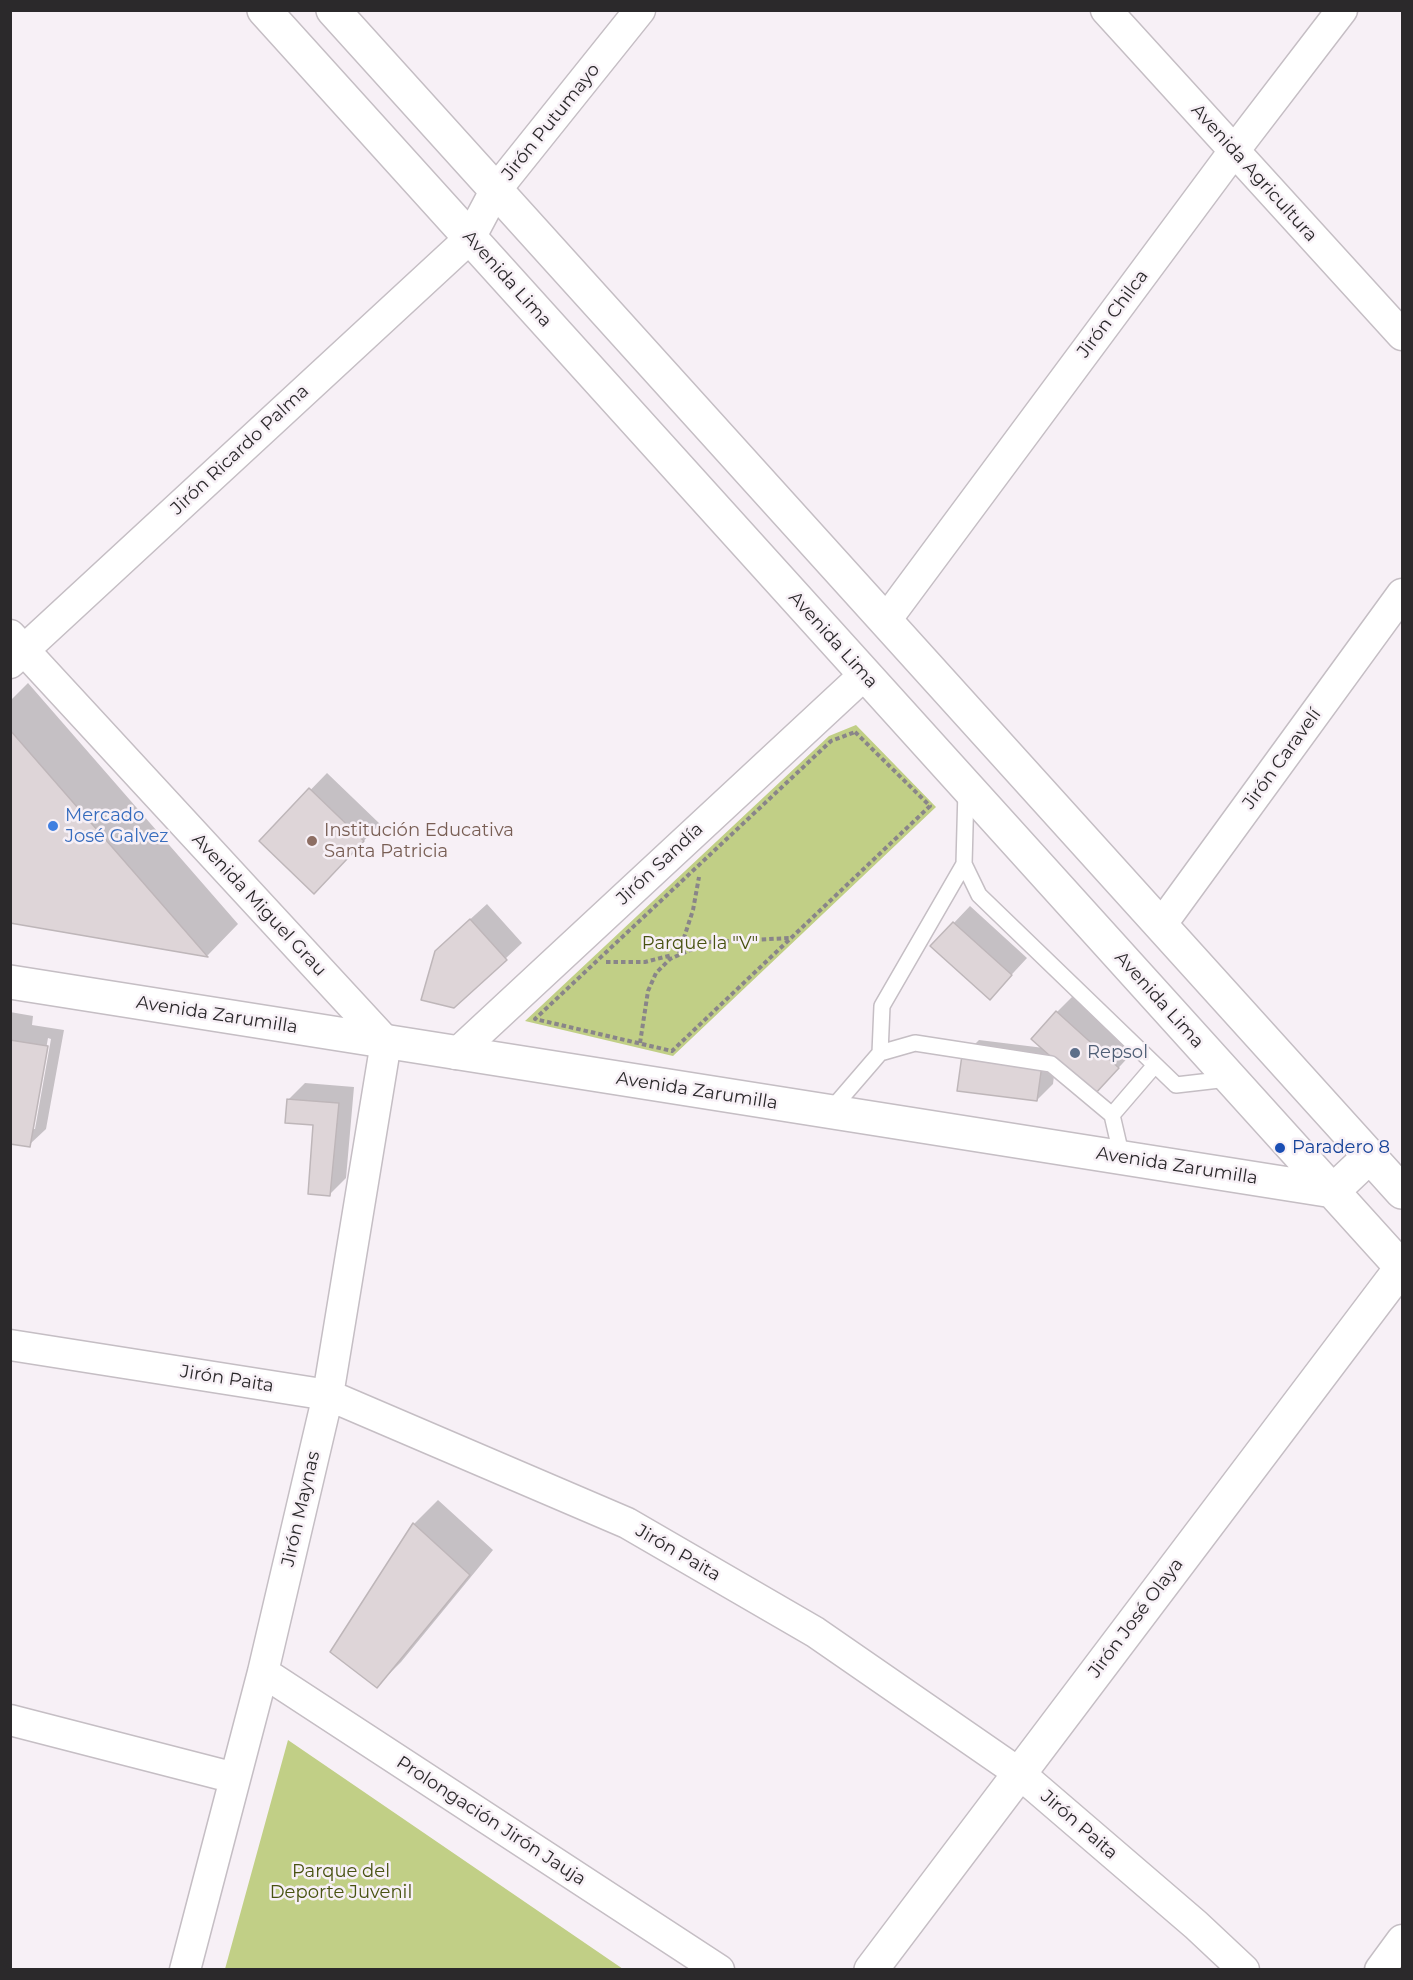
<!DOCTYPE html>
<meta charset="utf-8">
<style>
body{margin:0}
#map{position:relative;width:1413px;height:1980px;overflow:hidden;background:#f7f0f6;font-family:Montserrat,sans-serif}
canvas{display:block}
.frame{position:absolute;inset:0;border:12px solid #2b292b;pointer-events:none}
</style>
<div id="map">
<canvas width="1413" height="1980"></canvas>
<div class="frame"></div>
</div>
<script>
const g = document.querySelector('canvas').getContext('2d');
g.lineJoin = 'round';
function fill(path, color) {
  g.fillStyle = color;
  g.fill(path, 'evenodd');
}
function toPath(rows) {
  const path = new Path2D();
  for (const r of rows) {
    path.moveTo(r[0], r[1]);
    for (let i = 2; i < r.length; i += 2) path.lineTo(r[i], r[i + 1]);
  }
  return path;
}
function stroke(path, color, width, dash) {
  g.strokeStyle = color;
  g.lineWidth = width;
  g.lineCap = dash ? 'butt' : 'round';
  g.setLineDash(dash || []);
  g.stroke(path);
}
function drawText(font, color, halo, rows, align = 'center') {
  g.font = font + ' Montserrat,sans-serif';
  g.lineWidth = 5;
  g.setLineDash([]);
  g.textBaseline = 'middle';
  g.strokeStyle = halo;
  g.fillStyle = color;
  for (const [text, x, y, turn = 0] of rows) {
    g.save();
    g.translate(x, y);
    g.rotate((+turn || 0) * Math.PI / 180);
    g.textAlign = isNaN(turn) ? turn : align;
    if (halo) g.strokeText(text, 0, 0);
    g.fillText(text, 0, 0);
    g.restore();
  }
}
fill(toPath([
 [856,725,936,807,673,1056,525,1021,829,736],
 [288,1740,623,1969,225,1969]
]), '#c1cf86');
fill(toPath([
 [28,683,238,924,208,955,10,921,10,701],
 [327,773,380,824,330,876,261,841],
 [487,904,522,943,454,1007,453,935],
 [970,906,1027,958,990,998,932,946],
 [1073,996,1134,1051,1110,1077,1056,1059,1053,1084,1037,1100,963,1056,979,1040,1044,1048,1057,1012],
 [10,1012,33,1016,32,1025,64,1030,46,1129,29,1145,10,1143],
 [48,1038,51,1039,35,1129,32,1129],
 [305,1083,354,1087,346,1178,330,1194,315,1123,288,1100],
 [438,1500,493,1550,401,1662,377,1686,414,1524]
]), '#0003');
const building = toPath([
 [10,730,208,957,10,923,10,730],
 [309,788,364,841,314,894,259,841,309,788],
 [470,919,507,960,454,1008,421,1000,435,951,470,919],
 [953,922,1012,975,990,1000,930,946,953,922],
 [1056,1011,1119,1068,1094,1095,1031,1039,1056,1011],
 [10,1040,48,1046,30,1147,10,1144,10,1040],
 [962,1055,1042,1065,1037,1101,957,1091,962,1055],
 [287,1099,339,1103,330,1196,308,1194,313,1125,285,1123,287,1099],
 [413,1523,470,1575,377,1688,330,1652,413,1523]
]);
fill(building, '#ded5d8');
stroke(building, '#beb6b9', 1.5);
const lane = toPath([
 [966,790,964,864,979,895,1176,1085,1228,1079],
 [880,1053,882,1006,964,864],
 [830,1111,880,1053,915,1043,1051,1064,1112,1115,1122,1158],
 [1112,1115,1155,1065]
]);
const street = toPath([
 [1106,10,1402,335],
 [886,620,1234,151,1342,10],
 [10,635,386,1042,328,1395,263,1672,185,1970],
 [10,663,470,238,495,191,640,10],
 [1161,925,1402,594],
 [456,1054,864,675],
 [10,1345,328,1395,627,1523,815,1632,1019,1773,1196,1925,1244,1970],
 [263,1672,719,1970],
 [10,1720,235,1778],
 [1380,1970,1402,1940]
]);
const secondary = toPath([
 [264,10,1402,1268],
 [333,10,1402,1192],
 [10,982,1333,1191,1370,1156],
 [871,1970,1402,1267]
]);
stroke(lane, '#c5bec4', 18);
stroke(street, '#c5bec4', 33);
stroke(secondary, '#c5bec4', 36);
stroke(toPath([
 [855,732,930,806,672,1051,535,1019,831,741,855,732],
 [679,953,693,910,699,877],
 [606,962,645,962,672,955],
 [640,1043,648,991,656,973,670,959,708,942,791,938]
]), '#898589', 4, [4.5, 3]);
stroke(lane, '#fff', 15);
stroke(street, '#fff', 30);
stroke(secondary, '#fff', 33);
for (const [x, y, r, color] of [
 [53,826,6,"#3f7fe0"],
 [312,841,6,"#8d6e63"],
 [1075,1053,6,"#5c6f8a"],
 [1280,1148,6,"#1a4fb4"]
]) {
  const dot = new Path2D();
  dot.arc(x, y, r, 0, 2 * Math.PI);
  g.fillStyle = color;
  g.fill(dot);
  stroke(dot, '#f7f0f6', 2);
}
drawText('18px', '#2b292b', '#f7f0f6', [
 ["Jirón Putumayo",551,122,-51],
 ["Avenida Agricultura",1254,173,48],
 ["Avenida Lima",507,279,48],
 ["Jirón Chilca",1113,314,-53],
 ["Jirón Ricardo Palma",240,450,-43],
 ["Avenida Lima",833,640,48],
 ["Jirón Caravelí",1282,759,-54],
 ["Jirón Sandía",660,864,-43],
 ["Avenida Miguel Grau",259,905,47],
 ["Avenida Lima",1159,1000,48],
 ["Avenida Zarumilla",217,1015,9],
 ["Avenida Zarumilla",697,1091,9],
 ["Avenida Zarumilla",1177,1166,9],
 ["Jirón Paita",227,1379,9],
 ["Jirón Maynas",301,1509,-77],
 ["Jirón Paita",678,1553,30],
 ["Jirón José Olaya",1136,1618,-53],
 ["Prolongación Jirón Jauja",491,1821,33],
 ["Jirón Paita",1079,1825,41]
]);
drawText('18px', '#366cbe', '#f7f0f6', [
 ["Mercado",65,816],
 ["José Galvez",65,837]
], 'left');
drawText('18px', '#785e54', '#f7f0f6', [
 ["Institución Educativa",324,831],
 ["Santa Patricia",324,852]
], 'left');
drawText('18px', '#485211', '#f7f0f6', [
 ["Parque la \"V\"",700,944],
 ["Parque del",341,1872],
 ["Deporte Juvenil",341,1893]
]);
drawText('18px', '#4e5e75', '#f7f0f6', [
 ["Repsol",1087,1053]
], 'left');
drawText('18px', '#164399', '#f7f0f6', [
 ["Paradero 8",1292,1148]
], 'left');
</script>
